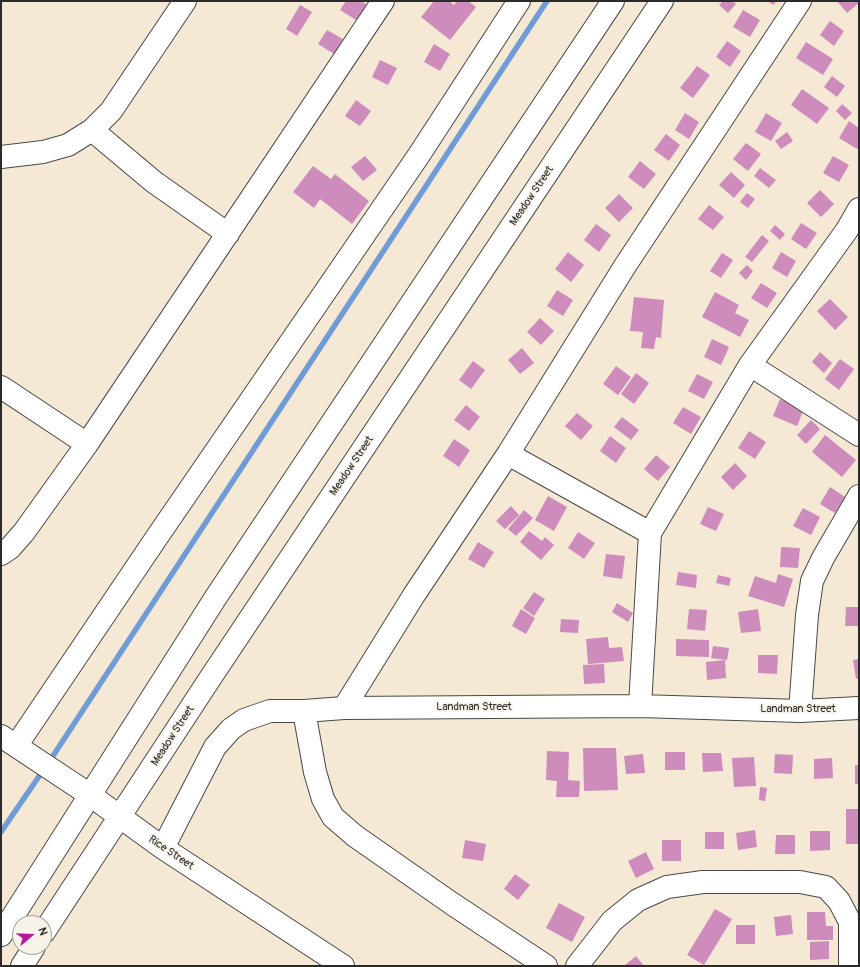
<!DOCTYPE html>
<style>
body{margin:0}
#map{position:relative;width:860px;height:967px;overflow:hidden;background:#f5e9d5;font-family:Pangolin,sans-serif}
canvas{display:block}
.frame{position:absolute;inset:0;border:2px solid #2b2b2b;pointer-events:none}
.north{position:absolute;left:12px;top:915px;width:40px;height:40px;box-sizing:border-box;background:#f7f3e8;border:1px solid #a5a39c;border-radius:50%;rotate:71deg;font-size:11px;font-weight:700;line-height:16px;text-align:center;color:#2b2b2b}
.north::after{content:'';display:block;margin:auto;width:14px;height:18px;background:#b5179e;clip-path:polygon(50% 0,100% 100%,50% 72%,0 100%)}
</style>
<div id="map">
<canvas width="860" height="967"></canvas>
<div class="frame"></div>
<div class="north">N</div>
</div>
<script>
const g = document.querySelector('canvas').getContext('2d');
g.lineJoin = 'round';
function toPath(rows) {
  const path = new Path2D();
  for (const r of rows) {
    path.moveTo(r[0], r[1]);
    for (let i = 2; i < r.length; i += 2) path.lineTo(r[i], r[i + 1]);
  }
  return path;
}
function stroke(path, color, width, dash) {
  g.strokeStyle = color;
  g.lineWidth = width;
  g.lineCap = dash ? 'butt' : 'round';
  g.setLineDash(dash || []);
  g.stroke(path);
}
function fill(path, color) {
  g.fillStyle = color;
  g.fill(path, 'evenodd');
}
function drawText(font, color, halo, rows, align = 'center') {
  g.font = font + ' Pangolin,sans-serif';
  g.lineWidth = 3.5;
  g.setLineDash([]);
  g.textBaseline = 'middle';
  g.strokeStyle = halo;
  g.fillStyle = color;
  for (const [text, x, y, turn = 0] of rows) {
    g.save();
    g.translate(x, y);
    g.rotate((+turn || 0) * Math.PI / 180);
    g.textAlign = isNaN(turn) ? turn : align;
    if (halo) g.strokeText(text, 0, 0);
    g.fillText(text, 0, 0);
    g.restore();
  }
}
stroke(toPath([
 [49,762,547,1],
 [1,832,44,769]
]), '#6f9cd7', 5.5);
fill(toPath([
 [346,1,361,1,367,5,356,20,340,10],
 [434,1,449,1,454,5,457,1,468,1,476,7,450,40,421,17],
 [723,1,732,1,736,4,728,13,719,5],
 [767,1,776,1,774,5],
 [837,1,859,1,859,3,847,13],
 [300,5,312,12,297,36,286,29],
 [743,10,760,20,750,37,733,27],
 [830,21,844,31,834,46,820,35],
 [327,30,343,39,334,54,318,44],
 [727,41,741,51,730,67,716,57],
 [806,42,833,59,823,75,796,58],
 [434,44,450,54,440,71,424,62],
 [380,60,397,68,388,85,372,77],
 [697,66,710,75,693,98,680,88],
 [832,76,845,86,837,97,824,87],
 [802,89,829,108,817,124,791,105],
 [356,100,371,111,360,126,345,116],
 [842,104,852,113,845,120,836,111],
 [685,113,699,122,689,139,675,130],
 [766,113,782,123,771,141,755,132],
 [849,121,859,128,859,146,857,149,839,138],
 [787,132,793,141,781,149,775,141],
 [666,134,680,145,669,161,654,150],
 [746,143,761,154,748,171,733,159],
 [365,156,377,170,363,181,351,167],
 [833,156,849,165,839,182,823,173],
 [640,161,656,174,644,189,628,177],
 [313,166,331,179,335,174,369,201,352,224,320,199,314,208,293,192],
 [760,168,776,180,769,188,754,176],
 [731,172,745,185,734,198,719,185],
 [820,190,834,204,821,217,807,203],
 [747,193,755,199,748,208,740,202],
 [619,194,633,208,619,222,605,208],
 [709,205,724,217,713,230,698,219],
 [801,223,817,233,806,249,791,239],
 [596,224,611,235,599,252,584,240],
 [775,225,785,234,780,240,770,231],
 [762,235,769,241,752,262,745,257],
 [568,252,584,265,571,282,555,269],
 [781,252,796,261,787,277,772,268],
 [722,253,733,260,721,278,710,271],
 [747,265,753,271,746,280,739,273],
 [761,283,777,293,767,308,751,298],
 [557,290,573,300,563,316,547,306],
 [715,292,739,305,735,313,749,320,740,337,702,317],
 [634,297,664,300,661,338,656,337,654,349,641,348,643,332,630,331],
 [830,299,848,317,835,330,817,311],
 [540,318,554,331,541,345,527,332],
 [712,339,729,347,721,365,704,357],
 [522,348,534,363,520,374,508,360],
 [820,352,832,363,824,373,812,362],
 [840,359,854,369,839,390,825,379],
 [473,361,485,370,471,389,459,380],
 [616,366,631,377,618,395,603,384],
 [636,373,649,383,634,404,621,394],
 [697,374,713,382,704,399,688,391],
 [780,399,804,409,797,426,773,416],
 [466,405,480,417,469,431,454,420],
 [683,407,701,417,691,434,673,423],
 [577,413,593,426,581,440,565,426],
 [622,417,639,430,631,440,614,427],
 [811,420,820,429,806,444,797,435],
 [749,431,766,442,755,459,738,448],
 [825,435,856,460,842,477,812,452],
 [610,436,626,448,616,463,600,451],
 [454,439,470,450,459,467,443,456],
 [656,455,670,467,658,481,644,469],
 [735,463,747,476,733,490,721,477],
 [830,487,845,497,835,513,820,504],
 [548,496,567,507,554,531,535,520],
 [511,506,519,515,505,529,496,521],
 [708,507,724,514,716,531,700,524],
 [803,508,820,517,811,535,793,526],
 [524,510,533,518,516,536,508,529],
 [529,531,542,541,545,537,554,545,541,560,520,542],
 [578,532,595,543,584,559,568,548],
 [478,542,494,552,484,568,468,559],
 [781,547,800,548,798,568,780,567],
 [606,554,625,556,622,579,603,576],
 [678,572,697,575,696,588,676,585],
 [778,574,793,579,784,607,748,596,755,576,776,583],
 [718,575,731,578,729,586,716,583],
 [534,592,545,599,534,616,523,608],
 [617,603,633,613,628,622,612,612],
 [846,607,859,607,859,626,845,626],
 [521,609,535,618,526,634,512,626],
 [689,609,707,610,705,631,687,629],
 [758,609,761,631,741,633,738,612],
 [561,619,579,620,578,633,560,632],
 [608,637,609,648,622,647,624,661,588,664,586,639],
 [676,639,709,640,709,657,676,656],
 [713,646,729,648,727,660,711,658],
 [758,655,778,655,777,674,758,673],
 [859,659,859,678,856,679,853,660],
 [725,660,726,678,707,680,706,662],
 [604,664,605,683,584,684,583,665],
 [583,748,616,748,618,790,584,791],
 [547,751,569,752,568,780,580,781,579,797,556,797,557,781,546,780],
 [665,752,685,752,685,770,665,770],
 [702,753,721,753,723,771,703,772],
 [643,754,645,773,626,774,624,756],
 [775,754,793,755,792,774,774,773],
 [754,757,756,786,734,787,732,758],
 [832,758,833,778,814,779,814,759],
 [855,765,859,765,859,784,855,784],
 [760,787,767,788,765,801,759,800],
 [846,809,859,809,859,844,846,844],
 [755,830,757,847,738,850,736,833],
 [810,831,830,831,830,850,810,851],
 [705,832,724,832,724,849,705,849],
 [776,835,795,835,795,854,775,854],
 [465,840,486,844,483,861,462,858],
 [662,840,681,840,681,861,662,861],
 [646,852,654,869,636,878,628,861],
 [515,874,530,885,518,900,504,889],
 [559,903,585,917,572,942,546,928],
 [715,909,732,919,704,965,687,955],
 [807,912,825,912,826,926,833,926,833,940,807,940],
 [791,915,793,934,776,936,774,917],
 [736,925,755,925,755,944,736,944],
 [829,941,829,959,810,960,810,942],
 [636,956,644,966,624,966]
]), '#ce8cbd');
const minor = toPath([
 [92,130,154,182,228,234],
 [1,157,43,152,68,145,92,130,111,111,185,1],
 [750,365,859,435],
 [1,387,87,444],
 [508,454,650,533],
 [1,554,10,548,24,532,87,444,383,1],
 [640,706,650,533,750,365,847,230,859,209],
 [344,708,414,595,508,454,625,266,800,1],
 [304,711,315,772,323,799,333,817,355,836,451,903,546,966],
 [800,711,807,615,812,581,823,558,859,496],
 [1,736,90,795,163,848,343,966],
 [16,746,157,537,419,155,519,1],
 [163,848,215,747,231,729,244,720,270,711,304,711,344,708,640,706,800,711,859,708],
 [44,932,211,677,662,1],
 [1,935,216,597,613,1],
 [22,966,34,947],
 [577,966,612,921,638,900,667,887,703,882,800,882,826,887,839,901,850,922,850,966]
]);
stroke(minor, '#494844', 24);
stroke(minor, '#fff', 22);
drawText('11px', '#2b2b2b', '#f7f3e8', [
 ["Meadow Street",532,196,-56],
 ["Meadow Street",352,466,-56],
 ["Landman Street",474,707],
 ["Landman Street",798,709],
 ["Meadow Street",173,736,-57],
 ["Rice Street",171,853,34]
]);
</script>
